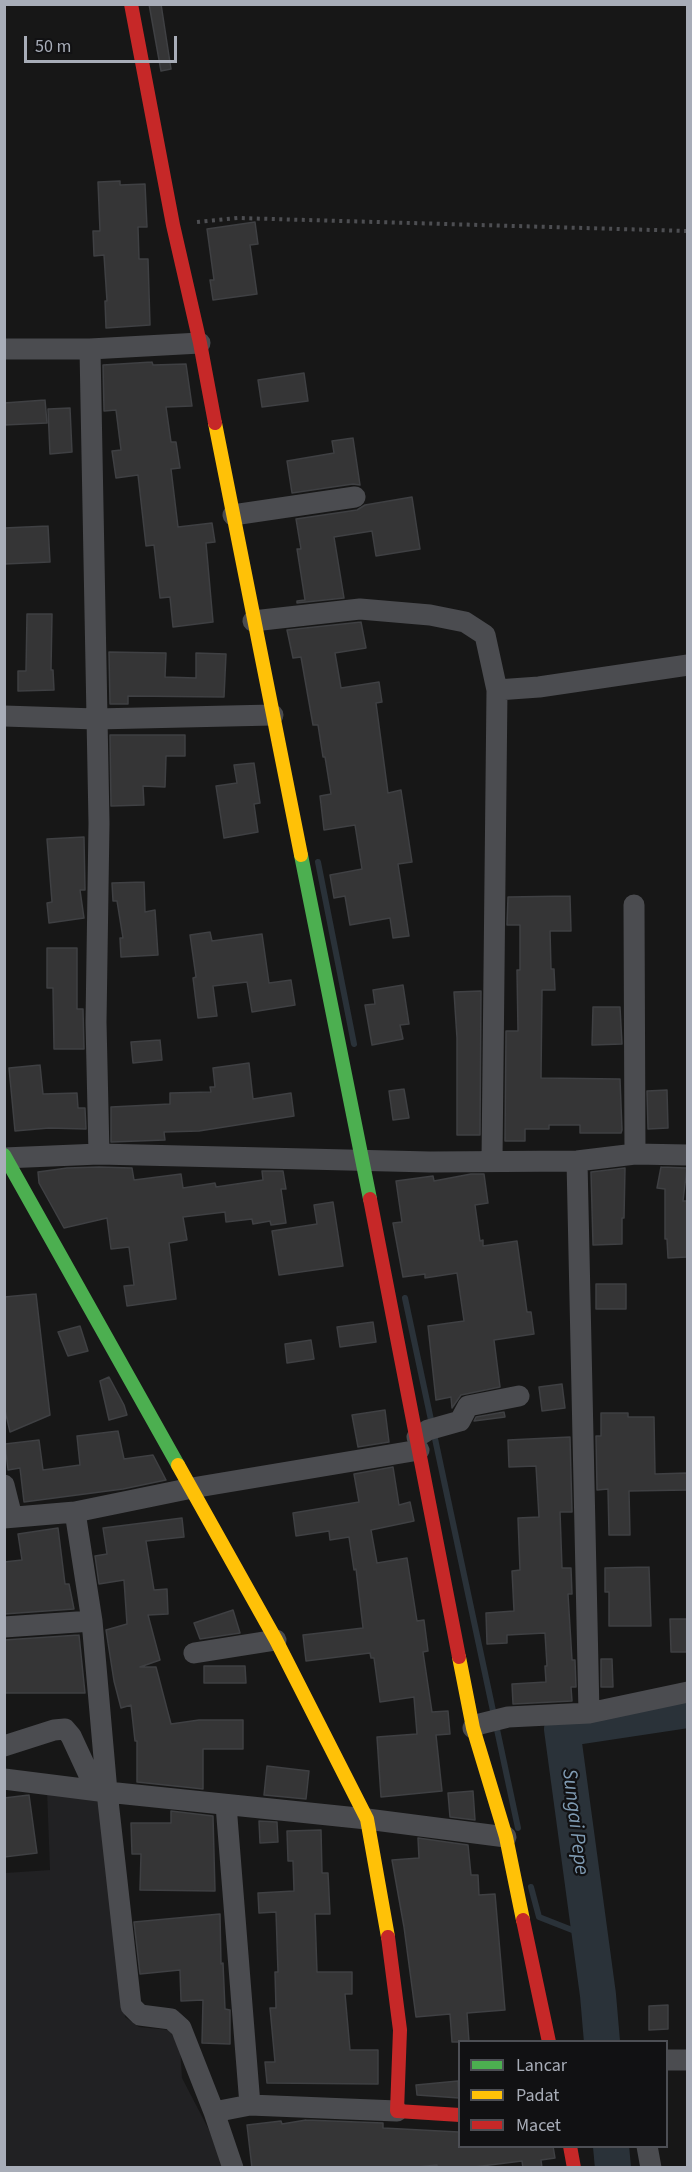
<!DOCTYPE html>
<style>
body{margin:0}
#map{position:relative;width:692px;height:2172px;overflow:hidden;background:#171717;font-family:"Source Sans 3",sans-serif}
canvas{display:block}
.frame{position:absolute;inset:0;border:6px solid #a8adb8;pointer-events:none}
.legend{position:absolute;left:458px;top:2040px;width:210px;height:108px;box-sizing:border-box;background:#111113;border:2px solid #4d4f55;margin:0;padding:8px 10px;list-style:none;font-size:18px;color:#a8adb8}
.legend li{display:flex;align-items:center;gap:12px;height:30px}
.legend b{width:30px;border:2px solid #4d4f55}
.scale{position:absolute;left:24px;top:36px;width:153px;height:27px;box-sizing:border-box;border:3px solid #a8adb8;border-top:0;padding-left:8px;font-size:18px;line-height:21px;white-space:nowrap;color:#a8adb8;-webkit-text-stroke:4px #111113;paint-order:stroke}
</style>
<div id="map">
<canvas width="692" height="2172"></canvas>
<div class="frame"></div>
<ul class="legend">
<li><b style="height:8px;background:#4caf50"></b>Lancar</li>
<li><b style="height:8px;background:#ffc107"></b>Padat</li>
<li><b style="height:8px;background:#c62828"></b>Macet</li>
</ul>
<div class="scale">50 m</div>
</div>
<script>
const g = document.querySelector('canvas').getContext('2d');
g.lineJoin = 'round';
function fill(path, color) {
  g.fillStyle = color;
  g.fill(path, 'evenodd');
}
function toPath(rows) {
  const path = new Path2D();
  for (const r of rows) {
    path.moveTo(r[0], r[1]);
    for (let i = 2; i < r.length; i += 2) path.lineTo(r[i], r[i + 1]);
  }
  return path;
}
function stroke(path, color, width, dash) {
  g.strokeStyle = color;
  g.lineWidth = width;
  g.lineCap = dash ? 'butt' : 'round';
  g.setLineDash(dash || []);
  g.stroke(path);
}
function drawText(font, color, halo, rows, align = 'center') {
  g.font = font + ' "Source Sans 3",sans-serif';
  g.lineWidth = 4.5;
  g.setLineDash([]);
  g.textBaseline = 'middle';
  g.strokeStyle = halo;
  g.fillStyle = color;
  for (const [text, x, y, turn = 0] of rows) {
    g.save();
    g.translate(x, y);
    g.rotate((+turn || 0) * Math.PI / 180);
    g.textAlign = isNaN(turn) ? turn : align;
    if (halo) g.strokeText(text, 0, 0);
    g.fillText(text, 0, 0);
    g.restore();
  }
}
fill(toPath([
 [47,1790,106,1802,125,2017,139,2027,169,2030,180,2047,182,2078,209,2130,223,2167,5,2168,5,1873,50,1870]
]), '#212123');
stroke(toPath([
 [318,862,354,1044],
 [405,1298,518,1828],
 [531,1887,539,1917,590,1937]
]), '#2a3239', 6);
stroke(toPath([
 [602,2042,598,1995,562,1729,688,1710],
 [611,2146,613,2168]
]), '#2a3239', 36);
const building = toPath([
 [149,4,161,4,171,69,161,71,149,4],
 [120,181,120,185,145,184,147,227,138,227,139,259,148,259,150,325,106,328,105,301,107,301,104,255,94,256,93,231,100,231,98,182,120,181],
 [255,222,258,244,250,245,257,294,213,300,210,280,214,280,207,229,255,222],
 [152,362,153,365,186,364,192,406,166,407,171,442,176,442,180,468,171,469,178,527,212,523,215,542,206,543,213,622,173,627,170,597,160,598,154,545,146,546,138,475,116,478,112,451,121,450,116,410,104,411,103,365,152,362],
 [304,373,308,401,262,407,258,380,304,373],
 [45,400,47,423,4,425,4,403,45,400],
 [70,408,72,452,50,454,48,409,70,408],
 [353,438,360,485,353,484,292,493,287,461,334,453,332,441,353,438],
 [412,497,420,549,376,556,372,531,334,537,344,598,297,603,297,601,305,600,297,549,301,549,296,519,357,510,365,505,412,497],
 [48,526,50,562,4,564,4,528,48,526],
 [27,614,52,614,51,670,53,670,54,690,18,691,18,671,26,671,27,614],
 [361,622,366,648,335,653,341,688,379,682,382,702,376,703,388,793,401,790,412,862,398,864,409,936,393,938,390,918,350,925,345,896,334,898,330,875,362,869,355,825,324,830,320,796,331,794,325,757,323,757,318,725,313,725,301,657,293,658,287,630,361,622],
 [109,652,166,653,165,677,196,678,196,653,226,654,224,697,128,696,128,704,110,704,109,652],
 [110,735,185,735,185,756,166,756,165,787,143,786,144,805,111,806,110,735],
 [254,763,260,803,254,804,258,832,224,838,216,786,237,783,234,765,254,763],
 [84,837,85,890,80,890,84,918,49,923,47,903,52,902,47,839,84,837],
 [144,882,145,912,155,910,158,955,121,957,120,938,123,938,117,901,113,901,112,883,144,882],
 [570,896,571,931,550,931,551,969,554,969,555,990,542,990,541,1078,620,1079,622,1130,621,1133,580,1133,580,1125,549,1125,549,1129,525,1129,525,1141,505,1141,506,1031,518,1031,517,970,520,970,520,925,507,925,508,897,570,896],
 [210,932,212,941,262,934,269,983,291,980,295,1005,252,1012,247,982,213,986,217,1016,198,1018,193,978,196,977,190,935,210,932],
 [47,948,77,948,77,1009,83,1009,84,1049,54,1049,53,988,47,988,47,948],
 [403,985,409,1024,400,1025,403,1039,372,1045,365,1005,375,1004,373,990,403,985],
 [481,991,480,1135,457,1135,457,1038,454,992,481,991],
 [593,1007,620,1007,622,1044,592,1045,593,1007],
 [160,1040,162,1060,133,1063,131,1042,160,1040],
 [249,1063,253,1099,291,1093,294,1116,199,1131,164,1132,165,1140,111,1142,111,1107,170,1104,170,1093,211,1092,210,1087,215,1087,213,1068,249,1063],
 [40,1065,43,1094,77,1093,78,1108,85,1108,86,1129,49,1128,15,1131,9,1068,40,1065],
 [404,1089,409,1118,393,1120,389,1091,404,1089],
 [667,1090,668,1128,648,1129,647,1091,667,1090],
 [99,1167,132,1168,134,1180,181,1174,183,1188,215,1183,216,1187,263,1180,262,1171,283,1171,286,1189,281,1189,286,1223,271,1225,270,1221,253,1224,252,1219,226,1222,225,1212,183,1217,187,1240,169,1243,176,1299,127,1306,124,1286,134,1285,129,1247,111,1249,107,1218,64,1228,39,1183,38,1172,67,1168,99,1167],
 [661,1167,687,1168,683,1201,687,1201,687,1257,668,1258,667,1239,665,1239,665,1189,657,1188,661,1167],
 [625,1168,624,1218,622,1218,622,1244,593,1245,591,1172,625,1168],
 [471,1174,484,1174,488,1203,475,1205,480,1241,483,1240,483,1246,517,1241,527,1312,531,1312,534,1334,494,1340,500,1387,461,1395,452,1408,451,1397,436,1400,428,1326,464,1321,457,1273,425,1278,425,1274,403,1277,393,1223,402,1222,396,1181,433,1176,434,1181,471,1174],
 [333,1202,343,1266,279,1275,272,1231,317,1224,314,1205,333,1202],
 [596,1284,626,1284,626,1309,596,1309,596,1284],
 [36,1294,50,1415,10,1432,4,1406,4,1297,36,1294],
 [373,1322,376,1342,340,1347,337,1327,373,1322],
 [80,1326,88,1351,68,1356,58,1332,80,1326],
 [311,1340,314,1359,287,1363,285,1344,311,1340],
 [109,1377,124,1405,127,1415,109,1420,100,1381,109,1377],
 [562,1384,565,1408,542,1411,539,1387,562,1384],
 [385,1410,389,1442,358,1447,352,1415,385,1410],
 [504,1412,505,1417,474,1421,476,1417,504,1412],
 [601,1413,628,1413,628,1417,654,1417,655,1474,687,1473,687,1490,629,1491,630,1535,609,1535,608,1489,597,1490,596,1436,601,1436,601,1413],
 [118,1431,124,1459,153,1455,166,1480,123,1489,24,1502,20,1468,8,1470,5,1444,39,1440,43,1470,80,1465,77,1436,118,1431],
 [570,1437,572,1512,560,1512,562,1568,571,1568,572,1594,568,1594,572,1660,575,1660,576,1687,571,1687,572,1701,513,1704,512,1684,546,1682,545,1666,547,1666,545,1633,507,1635,507,1643,487,1644,486,1613,514,1611,512,1571,520,1570,518,1518,539,1517,536,1466,509,1467,508,1440,570,1437],
 [393,1467,399,1505,410,1502,414,1521,371,1530,377,1563,407,1558,417,1621,424,1620,428,1651,423,1652,432,1712,448,1711,450,1734,436,1735,442,1791,381,1797,377,1737,417,1734,414,1697,380,1702,374,1658,371,1658,370,1653,306,1661,303,1635,363,1628,356,1569,354,1570,349,1537,330,1540,329,1531,296,1536,293,1513,359,1502,354,1474,393,1467],
 [182,1518,184,1537,146,1541,154,1590,167,1589,168,1614,148,1615,160,1660,140,1667,156,1667,171,1724,199,1720,243,1720,243,1749,203,1749,203,1789,137,1782,137,1741,135,1741,131,1705,121,1708,114,1681,106,1630,127,1624,124,1580,99,1584,95,1556,107,1554,103,1528,182,1518],
 [58,1528,65,1584,69,1584,74,1609,4,1614,4,1562,22,1560,18,1534,58,1528],
 [649,1567,651,1626,609,1626,609,1592,605,1592,605,1568,649,1567],
 [233,1610,240,1633,200,1639,194,1623,233,1610],
 [670,1619,687,1619,687,1652,671,1652,670,1619],
 [79,1635,85,1693,4,1693,4,1640,79,1635],
 [601,1659,612,1659,613,1687,601,1687,601,1659],
 [204,1666,245,1666,246,1683,204,1683,204,1666],
 [267,1766,309,1771,306,1799,264,1795,267,1766],
 [473,1791,475,1820,450,1817,448,1793,473,1791],
 [29,1795,37,1853,4,1857,4,1798,29,1795],
 [171,1811,213,1816,215,1891,140,1890,141,1854,132,1854,131,1823,171,1823,171,1811],
 [259,1821,277,1822,278,1842,260,1843,259,1821],
 [321,1830,322,1873,328,1873,330,1914,315,1914,317,1972,352,1972,352,1994,345,1994,350,2050,378,2050,378,2084,267,2083,265,2062,275,2062,270,2008,276,2008,275,1972,278,1972,276,1912,259,1913,258,1893,294,1891,293,1861,288,1861,287,1831,321,1830],
 [418,1838,468,1845,471,1875,478,1875,479,1895,495,1894,505,2010,467,2013,469,2042,452,2042,450,2014,416,2017,404,1927,392,1860,419,1858,418,1838],
 [220,1914,221,1964,223,1963,225,2009,230,2010,230,2044,202,2043,203,2000,181,2001,180,1970,140,1974,134,1922,220,1914],
 [668,2005,668,2029,649,2030,649,2006,668,2005],
 [458,2081,459,2098,417,2095,416,2085,458,2081],
 [306,2120,383,2123,383,2128,459,2132,459,2146,553,2146,555,2158,541,2160,542,2168,523,2168,522,2161,466,2168,437,2168,437,2165,405,2168,252,2168,247,2125,281,2121,282,2124,306,2120]
]);
fill(building, '#353536');
stroke(building, '#3f4043', 1.5);
stroke(toPath([
 [197,222,238,218,688,231]
]), '#4d4e52', 4, [3, 4.5]);
stroke(toPath([
 [4,349,90,349,200,343],
 [90,349,99,823,96,1022,99,1154],
 [233,515,355,497],
 [253,621,360,609,430,615,465,622,485,635,497,690,492,1160],
 [497,690,539,687,688,665],
 [4,716,96,719,273,715],
 [634,905,635,1154],
 [4,1158,99,1154,430,1162,577,1161,635,1154,688,1155],
 [577,1161,589,1713],
 [417,1437,428,1430,460,1421,468,1406,519,1396],
 [4,1485,12,1517],
 [75,1512,92,1621,107,1792,131,2006,140,2015,171,2019,181,2028,214,2112,233,2168],
 [4,1518,75,1512,192,1488,419,1450],
 [4,1627,92,1621],
 [194,1653,276,1640],
 [473,1728,480,1724,508,1717,589,1713,688,1692],
 [4,1746,54,1730,65,1729,71,1736,96,1790],
 [4,1779,107,1792,367,1819,506,1837],
 [226,1805,250,2105],
 [666,2060,688,2060],
 [214,2112,250,2105,397,2111],
 [647,2146,651,2168]
]), '#4b4c50', 21);
stroke(toPath([
 [301,855,370,1199],
 [4,1155,178,1465]
]), '#4caf50', 14);
stroke(toPath([
 [215,423,301,855],
 [178,1465,276,1640,367,1819,388,1937],
 [459,1657,473,1728,506,1837,523,1920]
]), '#ffc107', 14);
stroke(toPath([
 [131,4,173,225,200,343,215,423],
 [370,1199,459,1657],
 [523,1920,549,2042],
 [388,1937,400,2030,397,2111,460,2115],
 [570,2146,574,2168]
]), '#c62828', 14);
drawText('italic 21px', '#7f9bb3', '#111113', [
 ["Sungai Pepe",574,1822,83]
]);
</script>
